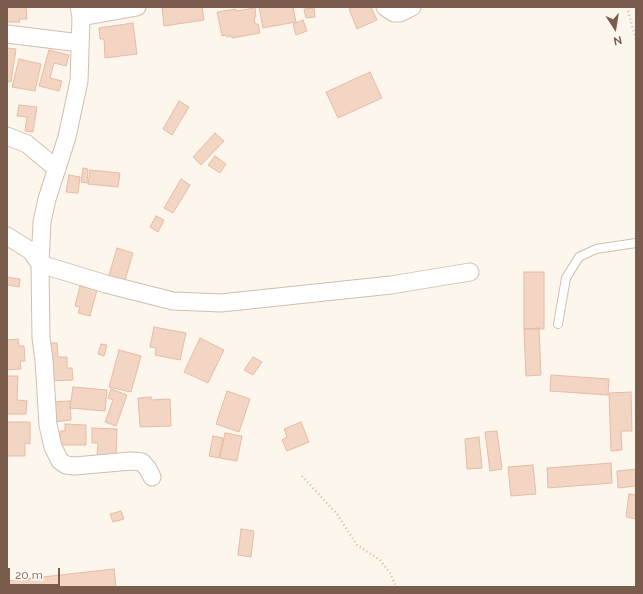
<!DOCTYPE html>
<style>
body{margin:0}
#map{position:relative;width:643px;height:594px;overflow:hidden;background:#fdf6ec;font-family:Raleway,sans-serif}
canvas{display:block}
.frame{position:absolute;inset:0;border:8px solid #7a5c4d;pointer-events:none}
.north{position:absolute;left:595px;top:8px;width:40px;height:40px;-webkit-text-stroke:3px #fffaf3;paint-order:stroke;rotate:168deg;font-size:11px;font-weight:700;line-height:16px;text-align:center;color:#7a5c4d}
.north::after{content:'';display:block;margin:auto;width:14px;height:18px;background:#7a5c4d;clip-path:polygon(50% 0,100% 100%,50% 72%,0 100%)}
.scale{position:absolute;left:8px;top:568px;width:52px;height:18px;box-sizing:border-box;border:2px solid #7a5c4d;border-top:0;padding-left:5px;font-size:12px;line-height:14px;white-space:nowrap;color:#7a5c4d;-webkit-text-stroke:3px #fffaf3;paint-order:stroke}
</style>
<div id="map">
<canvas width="643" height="594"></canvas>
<div class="frame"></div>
<div class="north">N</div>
<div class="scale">20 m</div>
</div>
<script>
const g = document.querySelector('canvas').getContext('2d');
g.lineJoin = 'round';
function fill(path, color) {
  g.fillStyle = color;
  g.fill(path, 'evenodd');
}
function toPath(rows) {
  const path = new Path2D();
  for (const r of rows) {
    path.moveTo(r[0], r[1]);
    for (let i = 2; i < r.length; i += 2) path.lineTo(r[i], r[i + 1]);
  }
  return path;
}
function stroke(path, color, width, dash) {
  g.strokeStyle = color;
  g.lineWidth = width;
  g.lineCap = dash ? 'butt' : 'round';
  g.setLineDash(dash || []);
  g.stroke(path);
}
const building = toPath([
 [7,7,26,7,27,19,19,19,20,22,7,22,7,7],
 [170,7,202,7,204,20,164,26,162,8,170,7],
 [259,7,293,7,296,22,263,28,259,7],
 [354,7,371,7,377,20,357,29,349,9,354,7],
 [255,8,256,17,254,17,255,24,258,24,260,33,232,38,231,36,227,37,226,35,222,36,217,12,236,9,236,11,255,8],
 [314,8,315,17,306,18,304,9,314,8],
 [303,20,307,31,296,35,293,24,303,20],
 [133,23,137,54,105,58,104,39,100,39,99,28,133,23],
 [7,48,16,49,11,82,7,81,7,48],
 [49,50,69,55,66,66,54,63,50,78,62,81,59,91,39,86,49,50],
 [19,59,41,64,35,91,12,87,19,59],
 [370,72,382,98,338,118,326,92,370,72],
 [179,101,189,107,172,135,163,129,179,101],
 [19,105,37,107,33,132,25,131,27,117,17,116,19,105],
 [215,133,224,141,201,165,193,157,215,133],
 [215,156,226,164,220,173,208,165,215,156],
 [83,168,88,169,87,183,81,182,83,168],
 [90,170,120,173,118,187,88,184,90,170],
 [69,175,80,177,78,193,66,192,69,175],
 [181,179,190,185,173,213,164,208,181,179],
 [156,216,164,220,158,232,150,227,156,216],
 [117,248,133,253,123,287,107,282,117,248],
 [524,272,544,272,544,329,524,329,524,272],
 [7,277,20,279,19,287,7,285,7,277],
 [80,286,97,290,90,316,78,313,80,307,75,306,80,286],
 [154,327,186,333,180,360,155,355,156,348,150,347,154,327],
 [539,328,541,375,526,376,524,329,539,328],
 [200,338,224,350,208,383,184,372,200,338],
 [18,339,19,346,24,346,25,361,20,361,21,369,7,370,7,340,18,339],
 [47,343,57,343,58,357,67,357,67,368,72,368,73,380,48,381,47,343],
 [101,344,107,345,104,356,98,354,101,344],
 [119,350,141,356,131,392,109,387,119,350],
 [253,357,262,362,253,375,244,370,253,357],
 [551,375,609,379,608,395,550,391,551,375],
 [7,376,18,376,17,400,27,401,26,414,7,414,7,376],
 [73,387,107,390,105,411,70,408,73,387],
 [111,389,127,395,116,426,105,422,113,400,108,398,111,389],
 [227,391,250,399,239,432,216,424,227,391],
 [631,392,632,431,621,431,622,450,611,451,609,393,631,392],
 [151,397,151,400,170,399,171,426,140,427,138,398,151,397],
 [70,401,71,420,54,422,52,402,70,401],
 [7,422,30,422,30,444,25,443,25,456,7,456,7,422],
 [301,422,309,442,287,451,282,440,287,437,284,429,301,422],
 [65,424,86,425,86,445,60,445,60,431,65,431,65,424],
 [92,428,117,429,116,459,97,458,98,443,92,443,92,428],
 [497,431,502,469,490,471,485,432,497,431],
 [225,433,242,436,237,461,220,458,225,433],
 [213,436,223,438,219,458,209,456,213,436],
 [479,437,482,468,467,469,465,439,479,437],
 [611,463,612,483,548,488,547,468,611,463],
 [533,465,536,494,511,496,508,467,533,465],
 [636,469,636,486,618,488,617,471,636,469],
 [629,494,636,495,636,519,626,517,629,494],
 [121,511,124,519,113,522,110,514,121,511],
 [241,529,254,531,251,557,238,555,241,529],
 [114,569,116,587,7,587,7,581,114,569]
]);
fill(building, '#f3d5c3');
stroke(building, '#e6bba3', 1);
const service = toPath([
 [558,324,566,278,579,257,596,249,636,243]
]);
const minor = toPath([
 [79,7,81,17,79,81,67,137,47,199,42,222,40,264,41,338,44,360,48,425,53,447,60,461,66,465,75,466,131,461,142,462,148,469,152,477],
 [385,7,394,13,400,13,412,7],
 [81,17,137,7],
 [7,34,80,43],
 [7,136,27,144,57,169],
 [7,236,31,251,40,264,106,284,173,301,221,303,391,285,470,272]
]);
stroke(service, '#d1beb0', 10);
stroke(minor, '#d1beb0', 19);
stroke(toPath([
 [627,7,636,40],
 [302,476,337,514,357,545,380,560,390,573,396,587]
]), '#d9b8a5', 2.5, [1, 3]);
stroke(service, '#fff', 8);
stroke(minor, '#fff', 17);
</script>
